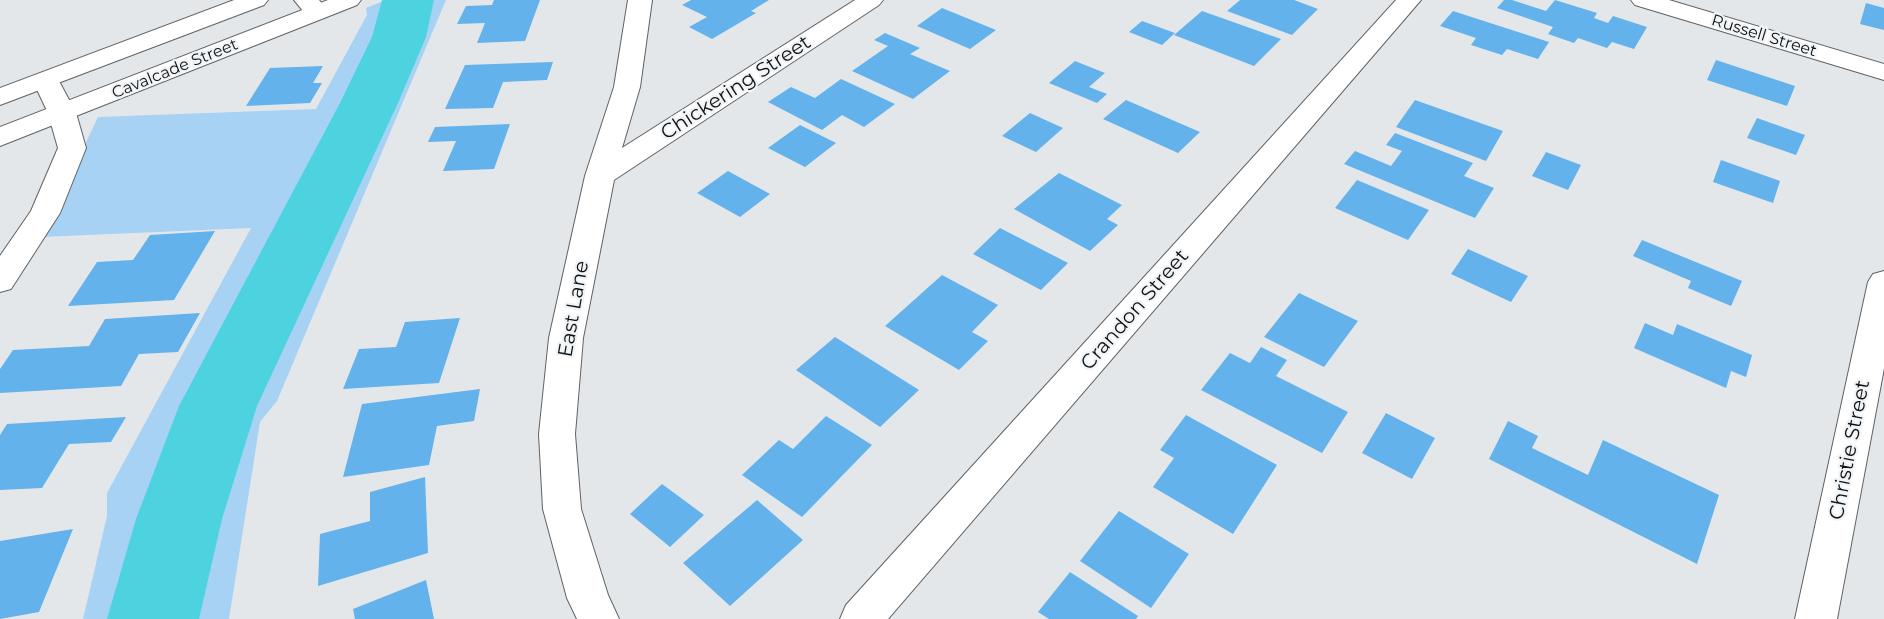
<!DOCTYPE html>
<style>
body{margin:0}
canvas{display:block;background:#e3e7ea}
</style>
<canvas width="1884" height="619"></canvas>
<script>
const g = document.querySelector('canvas').getContext('2d');
g.lineJoin = 'round';
function fill(path, color) {
  g.fillStyle = color;
  g.fill(path, 'evenodd');
}
function toPath(rows) {
  const path = new Path2D();
  for (const r of rows) {
    path.moveTo(r[0], r[1]);
    for (let i = 2; i < r.length; i += 2) path.lineTo(r[i], r[i + 1]);
  }
  return path;
}
function stroke(path, color, width, dash) {
  g.strokeStyle = color;
  g.lineWidth = width;
  g.lineCap = dash ? 'butt' : 'round';
  g.setLineDash(dash || []);
  g.stroke(path);
}
function drawText(font, color, halo, rows, align = 'center') {
  g.font = font + ' Montserrat,sans-serif';
  g.lineWidth = 4.5;
  g.setLineDash([]);
  g.textBaseline = 'middle';
  g.strokeStyle = halo;
  g.fillStyle = color;
  for (const [text, x, y, turn = 0] of rows) {
    g.save();
    g.translate(x, y);
    g.rotate((+turn || 0) * Math.PI / 180);
    g.textAlign = isNaN(turn) ? turn : align;
    if (halo) g.strokeText(text, 0, 0);
    g.fillText(text, 0, 0);
    g.restore();
  }
}
fill(toPath([
 [386,0,446,0,277,401,260,422,229,619,83,619,107,516,107,493,251,228,41,237,98,117,316,109,367,15,366,8]
]), '#a7d2f4');
fill(toPath([
 [382,0,434,0,426,37,398,103,257,406,222,519,199,619,107,619,136,519,179,406,340,103,372,37,382,0]
]), '#4dd3df');
fill(toPath([
 [494,0,540,0,525,41,477,43,485,23,457,24,466,6,492,5],
 [691,0,769,0,751,11,756,13,712,39,689,27,707,17,682,5],
 [1240,0,1294,0,1318,9,1292,35,1227,11],
 [1504,0,1512,0,1546,11,1555,0,1597,13,1594,18,1608,23,1613,16,1647,27,1634,49,1612,42,1607,48,1578,38,1574,43,1548,34,1553,27,1497,8],
 [1866,3,1884,8,1884,30,1860,24],
 [942,8,996,30,970,49,917,26],
 [1202,11,1281,39,1254,66,1174,35],
 [1453,11,1549,42,1538,59,1507,49,1502,55,1471,45,1476,38,1440,26],
 [1142,21,1175,33,1162,45,1129,32],
 [885,33,920,48,910,54,950,71,913,99,852,71,888,46,874,40],
 [1716,60,1795,86,1787,106,1707,80],
 [1075,61,1105,73,1089,87,1107,94,1097,103,1049,83],
 [553,62,547,80,503,82,493,108,445,109,465,65],
 [323,66,313,83,322,83,310,103,246,106,270,68],
 [841,79,895,104,864,127,842,115,822,130,768,102,791,87,815,98],
 [1126,100,1200,132,1178,153,1103,119],
 [1415,100,1503,131,1486,161,1396,127],
 [1030,113,1063,128,1036,152,1002,136],
 [1757,118,1805,135,1796,155,1747,138],
 [510,124,494,169,443,171,456,141,428,142,435,127],
 [800,125,836,143,805,167,768,148],
 [1395,133,1473,163,1464,176,1494,188,1475,218,1344,164,1355,151,1391,166,1402,151,1386,145],
 [1546,152,1581,165,1568,190,1532,176],
 [1721,160,1780,181,1773,203,1713,182],
 [728,171,770,194,740,217,697,193],
 [1059,173,1122,205,1107,219,1118,225,1090,251,1014,209],
 [1357,180,1429,210,1408,240,1335,208],
 [1000,228,1068,263,1041,290,973,254],
 [215,231,174,300,68,306,97,262,133,260,150,235],
 [1642,240,1742,281,1731,306,1688,288,1691,281,1633,256],
 [1468,249,1528,276,1511,302,1451,274],
 [942,275,998,305,972,332,988,341,959,370,885,326],
 [1299,293,1358,321,1324,367,1264,337],
 [200,313,178,352,139,354,121,386,0,393,0,369,13,350,89,346,105,319],
 [460,318,439,383,343,389,359,349,396,347,405,322],
 [1645,323,1673,335,1677,324,1752,355,1746,377,1731,371,1726,388,1634,348],
 [835,337,919,390,880,427,796,370],
 [1261,347,1287,360,1276,376,1348,412,1322,453,1201,390,1230,353,1250,363],
 [480,389,474,421,437,426,429,465,343,477,362,404],
 [1386,413,1435,438,1412,479,1362,453],
 [1186,415,1277,465,1233,534,1153,487,1174,458,1160,450],
 [826,416,872,445,802,517,742,475,779,440,793,449],
 [126,417,111,442,69,444,42,488,0,490,0,435,7,424],
 [1508,421,1538,436,1532,448,1588,475,1603,440,1719,495,1697,564,1489,459],
 [425,477,428,553,318,586,320,534,370,521,370,492],
 [662,484,704,515,670,547,630,514],
 [757,500,803,540,730,606,683,563],
 [1119,511,1189,554,1151,608,1080,561],
 [73,529,39,612,0,619,0,541],
 [1070,572,1138,616,1136,619,1049,619,1038,612],
 [426,580,434,619,355,619,353,609]
]), '#63b2ec');
const street = toPath([
 [294,0,319,0,329,12,326,17,317,19,308,17,294,0],
 [628,0,652,0,640,87,622,148,855,0,883,0,879,5,614,180,583,338,575,434,581,509,608,595,619,619,577,619,567,598,543,509,539,434,549,338,585,176,614,87,628,0],
 [1396,0,1421,0,888,619,840,619,846,605,1396,0],
 [46,73,55,75,59,81,76,113,86,148,60,213,11,289,0,292,0,256,31,211,58,148,48,113,33,81,37,75,46,73],
 [1884,271,1884,368,1837,619,1795,619,1868,282,1873,274,1884,271]
]);
const secondary = toPath([
 [234,0,268,0,264,5,0,105,0,88,234,0],
 [328,0,361,0,357,5,0,146,0,127,328,0],
 [1631,0,1669,0,1884,64,1884,80,1635,5,1631,0]
]);
stroke(street, '#5f6265', 2);
stroke(secondary, '#5f6265', 2);
fill(street, '#fff');
fill(secondary, '#fff');
drawText('16px', '#0f1011', '#f0f4f7', [
 ["Russell Street",1764,36,17],
 ["Cavalcade Street",175,69,-22]
]);
drawText('20px', '#0f1011', '#f0f4f7', [
 ["Chickering Street",736,88,-33],
 ["East Lane",574,309,-80],
 ["Crandon Street",1135,310,-49],
 ["Christie Street",1850,450,-79]
]);
</script>
